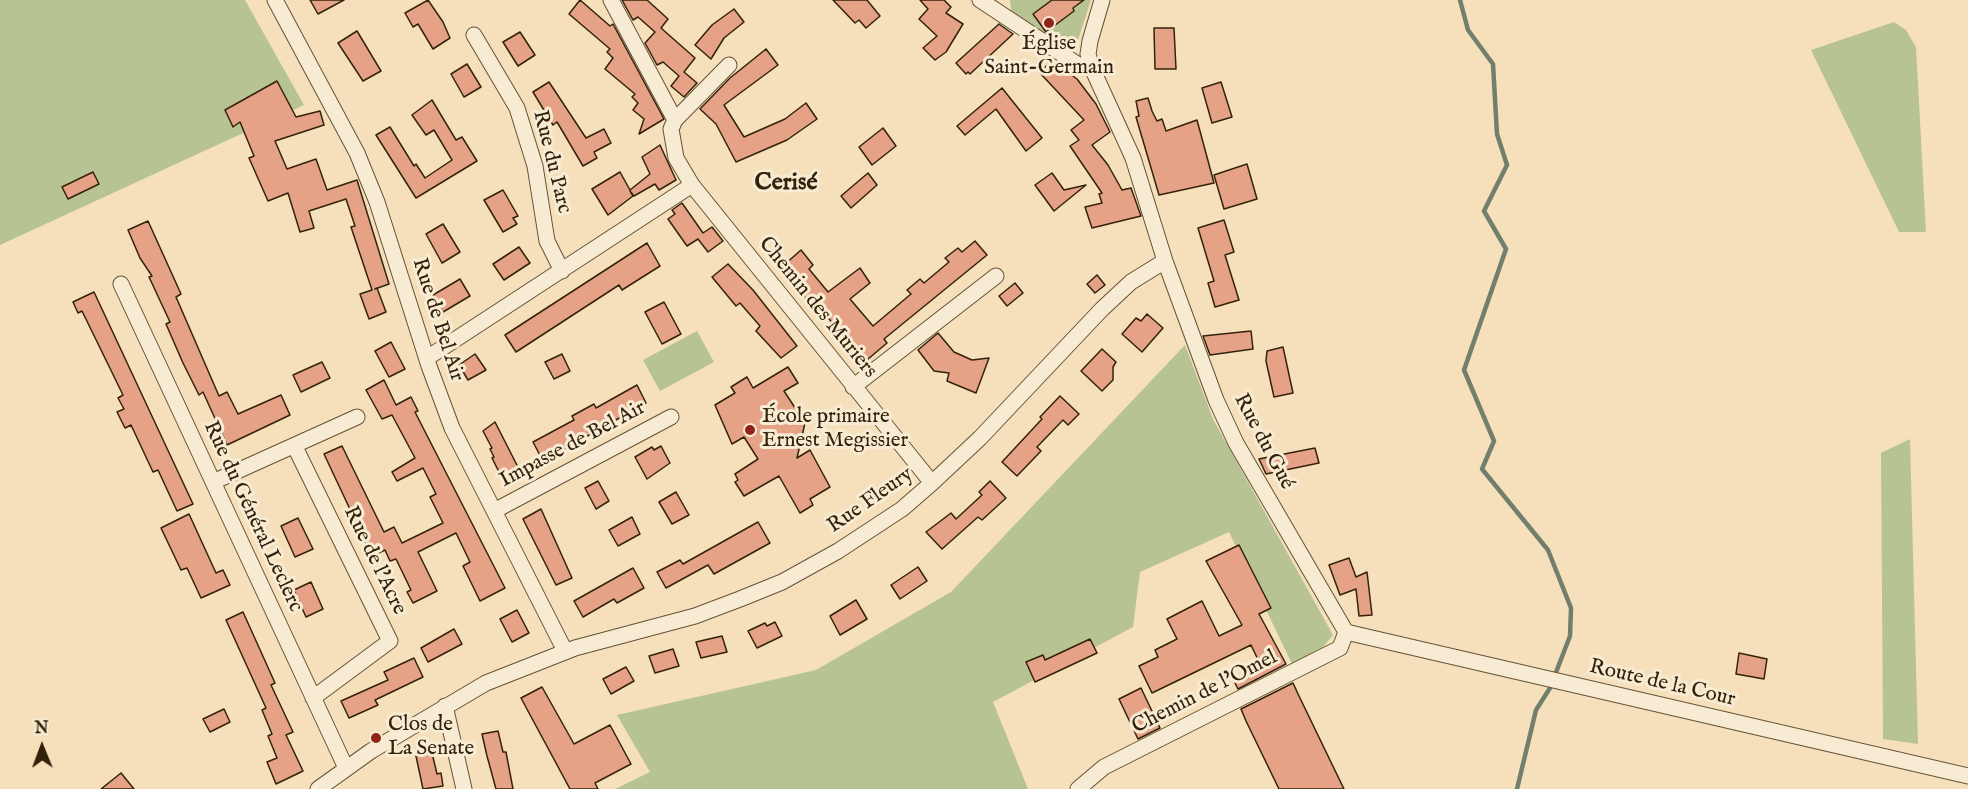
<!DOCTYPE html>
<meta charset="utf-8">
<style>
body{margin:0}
#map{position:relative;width:1968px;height:789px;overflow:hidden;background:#f5e0bb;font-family:"IM FELL English",serif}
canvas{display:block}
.north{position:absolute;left:12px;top:717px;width:60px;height:60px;-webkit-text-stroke:4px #f8ebd3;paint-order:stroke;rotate:359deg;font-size:16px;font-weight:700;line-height:24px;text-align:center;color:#33220a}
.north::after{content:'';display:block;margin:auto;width:21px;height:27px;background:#33220a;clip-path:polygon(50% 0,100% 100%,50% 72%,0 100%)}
</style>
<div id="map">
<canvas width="1968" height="789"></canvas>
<div class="north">N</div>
</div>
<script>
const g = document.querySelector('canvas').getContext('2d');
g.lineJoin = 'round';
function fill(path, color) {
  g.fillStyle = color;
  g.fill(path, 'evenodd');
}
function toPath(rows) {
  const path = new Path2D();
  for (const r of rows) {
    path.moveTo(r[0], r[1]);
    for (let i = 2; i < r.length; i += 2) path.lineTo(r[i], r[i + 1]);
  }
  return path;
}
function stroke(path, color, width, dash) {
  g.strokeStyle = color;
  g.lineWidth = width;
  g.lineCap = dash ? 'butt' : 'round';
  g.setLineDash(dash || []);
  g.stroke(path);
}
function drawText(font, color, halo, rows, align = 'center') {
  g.font = font + ' "IM FELL English",serif';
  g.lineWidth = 6;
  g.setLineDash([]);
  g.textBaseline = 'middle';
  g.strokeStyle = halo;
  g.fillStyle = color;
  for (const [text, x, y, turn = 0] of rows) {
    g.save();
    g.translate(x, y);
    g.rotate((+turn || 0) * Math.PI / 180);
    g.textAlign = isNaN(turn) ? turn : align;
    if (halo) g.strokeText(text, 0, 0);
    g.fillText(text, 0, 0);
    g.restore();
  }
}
fill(toPath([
 [0,0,245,0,304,105,0,245],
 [1010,0,1091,0,1076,46,1069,50,1011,11],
 [1894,22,1906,30,1916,47,1926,232,1899,232,1811,50],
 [697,331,714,362,660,391,643,360],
 [1185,345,1213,419,1333,635,1323,647,1292,664,1229,532,1140,572,1133,627,993,702,1028,789,615,789,650,772,617,715,816,670,951,592],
 [1910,439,1918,744,1883,739,1881,453]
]), '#b8c393');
stroke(toPath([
 [1460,0,1468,30,1493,64,1497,134,1507,165,1484,211,1506,249,1464,370,1494,441,1482,469,1548,550,1571,608,1570,636,1550,688,1536,710,1517,789]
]), '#727f6c', 4.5);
const building = toPath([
 [310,0,344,0,318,14,310,0],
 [428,0,443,22,450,38,433,49,418,24,413,27,405,13,428,0],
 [580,0,610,26,613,24,664,119,639,134,644,119,633,110,638,103,632,97,635,94,605,69,613,58,607,52,610,49,569,14,580,0],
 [622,0,647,0,668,19,661,28,695,58,684,72,697,83,684,97,671,86,679,76,663,62,657,65,645,43,655,32,638,17,633,20,622,0],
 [833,0,867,0,880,16,866,28,859,20,855,23,833,0],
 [920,0,944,0,951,7,946,13,963,24,946,52,935,60,923,48,937,36,919,19,928,9,920,0],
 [1052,0,1084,0,1073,8,1074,11,1046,32,1033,14,1052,0],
 [734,9,744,22,724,38,711,59,695,45,712,25,734,9],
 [999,24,1013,34,970,74,968,72,966,74,956,63,999,24],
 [1154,28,1174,28,1176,69,1155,69,1154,28],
 [357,31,381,71,363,81,338,43,357,31],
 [520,32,535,55,518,66,503,42,520,32],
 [766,49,778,65,724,105,744,137,785,119,806,103,817,119,787,140,736,162,716,124,700,109,730,78,766,49],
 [1052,61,1077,79,1096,104,1110,132,1092,145,1108,165,1122,190,1131,188,1141,216,1092,228,1085,207,1102,203,1099,194,1102,193,1070,146,1079,140,1071,130,1084,120,1039,72,1052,61],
 [467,64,481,87,464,97,451,74,467,64],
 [277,81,296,117,320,111,324,125,275,141,287,169,316,159,327,190,357,180,389,284,375,289,377,288,386,312,369,319,360,294,372,290,351,227,355,226,346,199,309,211,314,228,300,232,288,193,268,201,249,158,254,156,240,122,233,127,225,110,277,81],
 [549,82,586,138,604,129,611,143,594,152,597,158,583,166,557,122,553,125,533,92,549,82],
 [1221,82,1232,117,1212,123,1202,88,1221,82],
 [1002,88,1042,138,1026,151,996,109,965,135,957,126,1002,88],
 [1148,98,1152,111,1157,121,1162,119,1166,131,1197,120,1214,183,1159,195,1136,117,1139,116,1136,101,1148,98],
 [432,100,456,140,462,137,477,161,416,198,376,135,390,127,414,166,416,164,425,178,452,160,434,130,426,135,412,115,432,100],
 [883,128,896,146,872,165,859,147,883,128],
 [660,145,676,180,659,190,655,184,634,196,630,191,633,196,608,215,592,189,620,172,630,190,650,174,642,157,660,145],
 [1247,164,1257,199,1224,209,1214,175,1247,164],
 [93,172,99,184,68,199,62,187,93,172],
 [868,173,877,185,851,208,841,196,868,173],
 [1052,173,1064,190,1086,185,1054,211,1035,185,1052,173],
 [503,190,518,216,513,218,517,224,503,232,484,200,503,190],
 [682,203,703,233,712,227,723,241,708,252,698,239,687,246,668,219,675,214,672,210,682,203],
 [1224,220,1234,252,1225,255,1239,300,1215,307,1208,283,1214,281,1198,228,1224,220],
 [148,221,181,294,176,297,219,396,227,392,238,414,281,395,290,415,227,445,203,392,199,395,183,363,166,324,170,322,149,277,152,276,140,258,128,230,148,221],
 [443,224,460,252,442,263,426,234,443,224],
 [975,241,987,255,884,339,887,343,861,365,840,339,843,336,821,309,817,312,793,282,797,279,784,265,801,250,813,265,809,269,828,292,860,268,870,283,850,299,873,326,911,294,907,290,920,279,924,283,949,262,945,258,958,248,962,252,975,241],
 [647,243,660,266,622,290,619,285,516,352,505,335,647,243],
 [519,247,530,263,504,280,493,264,519,247],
 [728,264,753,290,797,346,781,358,756,331,760,326,740,303,736,306,712,277,728,264],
 [1097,275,1105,285,1095,293,1087,284,1097,275],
 [460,279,470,296,443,312,433,295,460,279],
 [1015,283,1023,293,1007,306,999,296,1015,283],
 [94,292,193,504,177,511,158,470,153,472,131,425,125,428,117,412,124,409,118,398,123,395,82,311,78,313,73,302,94,292],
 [664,302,681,334,662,344,645,312,664,302],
 [1147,314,1163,328,1142,352,1122,334,1136,318,1141,321,1147,314],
 [1251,331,1253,349,1210,355,1203,336,1251,331],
 [938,333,954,352,972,360,989,358,976,393,947,381,949,373,934,371,918,350,938,333],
 [391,342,405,369,389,377,375,351,391,342],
 [1283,347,1293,393,1274,397,1266,361,1267,351,1283,347],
 [1102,349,1116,362,1113,367,1113,380,1102,391,1081,371,1102,349],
 [475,354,486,370,468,380,459,365,475,354],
 [562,354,570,371,554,379,545,362,562,354],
 [322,362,330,378,301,392,293,375,322,362],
 [788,367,798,383,784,391,805,423,797,458,810,450,830,487,810,499,813,505,800,513,779,476,744,496,735,482,738,480,735,474,758,459,744,437,732,444,715,405,735,393,731,387,747,377,753,388,788,367],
 [384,380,396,405,411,397,418,411,415,412,505,588,480,601,463,566,470,562,456,533,418,552,437,591,413,603,407,592,411,590,396,559,390,561,385,550,372,556,324,454,342,446,384,532,394,527,402,543,443,523,430,497,436,494,423,468,397,481,392,472,415,458,392,415,382,419,366,390,384,380],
 [637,385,646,403,543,461,533,442,574,420,572,416,594,404,596,408,637,385],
 [1060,396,1079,414,1068,425,1063,420,1037,447,1041,451,1017,476,1002,462,1042,419,1040,417,1060,396],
 [495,422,521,473,504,482,492,458,494,457,490,449,492,448,483,431,495,422],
 [661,446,670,463,647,479,635,457,652,447,654,450,661,446],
 [1315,448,1319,463,1266,474,1259,459,1315,448],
 [598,481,609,501,596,509,585,488,598,481],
 [990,481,1006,498,982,520,978,517,942,549,926,532,951,513,956,519,982,495,979,492,990,481],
 [676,492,689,515,672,524,659,502,676,492],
 [541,509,572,578,556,585,523,519,541,509],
 [189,514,216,573,223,570,230,585,201,598,187,568,181,570,161,528,189,514],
 [632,517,640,534,618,546,609,530,632,517],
 [298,518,313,549,295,557,281,526,298,518],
 [758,522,770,543,714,574,708,565,666,588,657,572,680,560,683,564,758,522],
 [1239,545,1271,608,1259,614,1286,664,1238,689,1234,681,1262,668,1251,645,1152,693,1139,666,1158,657,1155,650,1177,639,1167,619,1202,601,1219,636,1242,625,1206,561,1239,545],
 [1349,558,1356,577,1367,572,1372,615,1359,616,1356,589,1340,595,1329,565,1349,558],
 [918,567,927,581,900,599,891,585,918,567],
 [633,568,644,588,617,603,614,599,583,617,574,601,633,568],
 [311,582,323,609,306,617,294,590,311,582],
 [856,600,867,619,840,635,830,616,856,600],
 [517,610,529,633,512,642,500,619,517,610],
 [243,612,275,683,271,685,293,732,286,735,303,771,276,784,267,762,277,758,268,736,272,734,262,710,266,708,226,620,243,612],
 [775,622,782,636,757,648,748,631,765,623,767,626,775,622],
 [454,629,462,644,428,662,421,648,454,629],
 [722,636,727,652,701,658,696,642,722,636],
 [1090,639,1097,653,1035,682,1026,662,1043,655,1045,660,1090,639],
 [673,649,679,666,655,673,649,656,673,649],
 [1739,653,1767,659,1764,679,1736,674,1739,653],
 [414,658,423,677,375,700,378,705,349,718,341,701,388,680,384,672,414,658],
 [626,667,634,681,611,694,603,679,626,667],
 [1293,683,1299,696,1344,789,1279,789,1246,721,1241,709,1293,683],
 [542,687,574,744,610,725,631,764,595,783,598,789,570,789,521,698,542,687],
 [1141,688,1160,728,1138,739,1119,699,1141,688],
 [224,709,230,722,210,732,203,719,224,709],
 [498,731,503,752,506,752,513,789,496,789,487,756,482,734,498,731],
 [432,753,437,774,441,773,443,786,423,789,416,756,432,753],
 [121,773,134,789,101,789,121,773]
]);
fill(building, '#e6a287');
stroke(building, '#33220a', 1.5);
const minor = toPath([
 [275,0,357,153,377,202,429,366,452,428,565,651],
 [611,0,675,120],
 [980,0,1080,66,1092,68],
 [1102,0,1090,41,1088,54,1092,68,1133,158,1165,261,1216,400,1236,443,1346,632],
 [474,35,517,108,535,166,547,241,562,271],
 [729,65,675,120,671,129,676,158,692,185,932,483],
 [121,284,346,768],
 [427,358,692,185],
 [853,387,996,276],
 [295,447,390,641,313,698],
 [213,482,357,417],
 [494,511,671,417],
 [1346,632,1968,776],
 [445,706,464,789],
 [318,789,371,751,486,683,575,648,695,616,740,599,782,582,838,551,902,509,932,483,980,438,1102,309,1131,282,1165,261],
 [1078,789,1104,767,1340,648,1346,632]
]);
stroke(minor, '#645236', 17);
stroke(minor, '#f8ebd3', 15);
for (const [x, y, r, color] of [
 [1049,23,6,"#8f2418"],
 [750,430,6,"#8f2418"],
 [376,738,6,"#8f2418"]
]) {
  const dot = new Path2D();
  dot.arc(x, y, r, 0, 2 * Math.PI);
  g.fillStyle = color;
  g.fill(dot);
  stroke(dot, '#f8ebd3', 2);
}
drawText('21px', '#33220a', '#f8ebd3', [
 ["Église",1049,45,"center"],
 ["Saint-Germain",1049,69,"center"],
 ["École primaire",762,418],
 ["Ernest Megissier",762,442],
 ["Clos de",388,726],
 ["La Senate",388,750]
], 'left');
drawText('21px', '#33220a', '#f8ebd3', [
 ["Rue du Parc",551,162,76],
 ["Chemin des Muriers",817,308,51],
 ["Rue de Bel Air",437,320,72],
 ["Rue du Gué",1263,442,62],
 ["Impasse de Bel Air",573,445,-28],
 ["Rue Fleury",871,501,-35],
 ["Rue du Général Leclerc",252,517,65],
 ["Rue de l'Acre",374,561,64],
 ["Route de la Cour",1662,684,13],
 ["Chemin de l'Omel",1205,693,-27]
]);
drawText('bold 24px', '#33220a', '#f8ebd3', [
 ["Cerisé",786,184]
]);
</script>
